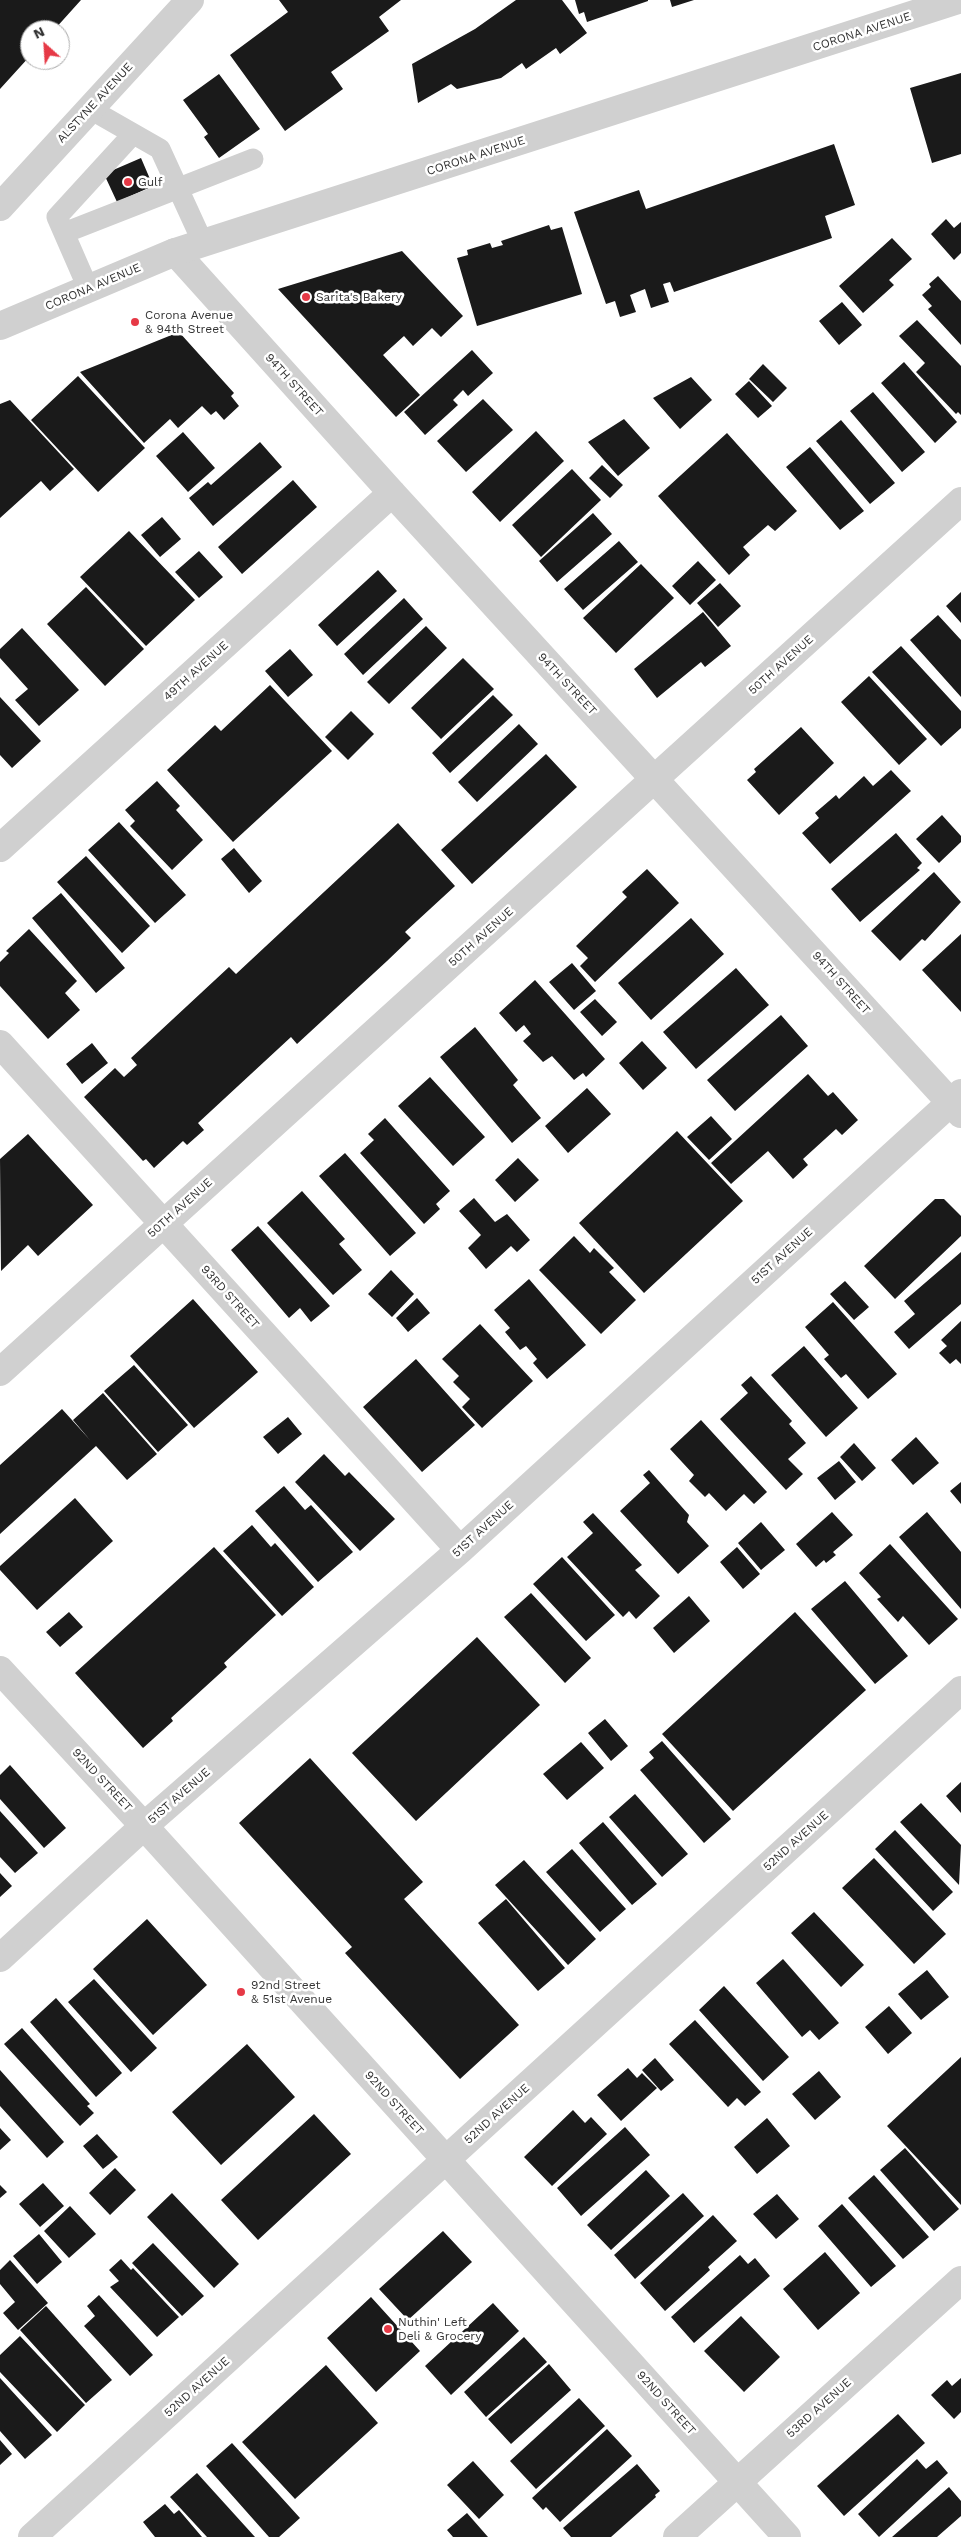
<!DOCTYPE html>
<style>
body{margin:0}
#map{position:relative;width:961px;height:2537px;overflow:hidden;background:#fff;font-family:"Work Sans",sans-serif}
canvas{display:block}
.north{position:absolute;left:20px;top:20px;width:50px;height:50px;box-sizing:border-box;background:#fff;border:1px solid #adadad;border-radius:50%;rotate:334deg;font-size:14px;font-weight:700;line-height:20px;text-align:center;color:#333}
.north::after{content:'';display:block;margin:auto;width:18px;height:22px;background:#e63946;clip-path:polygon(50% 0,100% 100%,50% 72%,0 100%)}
</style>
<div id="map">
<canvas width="961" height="2537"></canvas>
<div class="north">N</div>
</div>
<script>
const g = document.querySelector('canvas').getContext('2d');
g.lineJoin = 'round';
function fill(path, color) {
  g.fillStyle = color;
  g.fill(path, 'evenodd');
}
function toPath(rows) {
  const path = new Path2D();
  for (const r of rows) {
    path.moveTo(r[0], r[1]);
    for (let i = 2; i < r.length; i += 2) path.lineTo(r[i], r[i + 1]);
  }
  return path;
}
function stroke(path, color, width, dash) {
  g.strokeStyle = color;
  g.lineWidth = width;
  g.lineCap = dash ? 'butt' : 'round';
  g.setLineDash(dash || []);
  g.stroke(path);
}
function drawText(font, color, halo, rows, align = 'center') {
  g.font = font + ' "Work Sans",sans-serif';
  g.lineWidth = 5;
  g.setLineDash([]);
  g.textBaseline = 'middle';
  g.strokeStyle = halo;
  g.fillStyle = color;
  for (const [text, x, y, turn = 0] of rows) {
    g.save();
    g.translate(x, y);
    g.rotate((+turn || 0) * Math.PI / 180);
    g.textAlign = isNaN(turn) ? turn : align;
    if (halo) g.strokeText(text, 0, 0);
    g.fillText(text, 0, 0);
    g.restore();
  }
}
fill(toPath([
 [0,0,81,0,54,30,30,30,30,56,0,89],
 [279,0,401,0,379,17,389,31,331,72,343,89,285,131,230,55,288,12],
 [516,0,562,0,587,33,560,54,556,48,526,69,522,63,501,78,457,89,451,84,418,103,412,64,475,29],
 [575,0,648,0,648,1,587,22,584,12,579,14],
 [670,0,694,0,672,7],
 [961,73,961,154,932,163,910,88],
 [219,74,260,129,219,158,204,137,208,134,183,100],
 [834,144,855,205,825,216,832,238,674,292,670,282,663,284,669,302,651,308,645,289,630,295,636,312,620,317,615,301,606,304,574,212,639,190,646,209],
 [141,158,153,186,117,202,104,174],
 [946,219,954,228,961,222,961,253,954,260,931,234],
 [549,225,551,230,562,227,582,294,477,326,457,258,468,255,467,250,490,243,492,248,503,245,501,241],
 [892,238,912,259,889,280,894,285,863,313,839,286],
 [402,251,463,316,441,337,432,328,413,346,404,336,383,355,420,395,396,417,278,289],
 [938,276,961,301,961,345,928,309,932,306,922,295,931,287,929,284],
 [842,302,862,325,839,345,819,321],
 [917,320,961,366,961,415,958,412,956,414,916,372,925,363,899,336],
 [179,332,234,393,231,396,239,406,224,420,216,411,211,415,202,406,178,428,170,419,144,443,80,372],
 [472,350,493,373,468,396,463,390,453,400,458,405,425,435,404,412],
 [904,362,957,422,935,443,881,383],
 [763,364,787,388,773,402,749,379],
 [78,376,145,448,98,492,31,420],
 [691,377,712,400,680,429,653,398],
 [749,381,772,406,758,418,735,394],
 [873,392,925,452,902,472,850,411],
 [483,399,513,430,466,472,437,441],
 [10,400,74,469,50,491,41,481,0,518,0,404],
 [624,419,650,448,618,476,588,442],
 [841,420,895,483,870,504,816,441],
 [536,431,564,461,500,522,472,492],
 [183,432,215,468,188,492,156,456],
 [727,433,797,511,775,531,768,525,743,547,750,555,729,575,658,496],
 [260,442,282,467,213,526,189,498,208,482,211,485],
 [810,447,864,511,840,530,786,467],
 [602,465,623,485,610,498,589,478],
 [572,469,601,500,541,557,512,525],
 [293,480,317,507,242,574,218,547],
 [593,513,612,534,557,582,539,561],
 [162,517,181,539,160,557,141,535],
 [129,531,195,600,146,646,80,577],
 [619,541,638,562,583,610,564,589],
 [199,551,223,577,199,598,175,572],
 [698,561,716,580,690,605,672,586],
 [641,564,674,598,616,653,583,618],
 [378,570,397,591,337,646,318,625],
 [720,583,741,606,718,627,697,603],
 [86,587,144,649,105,686,47,624],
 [961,592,961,623,946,606],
 [404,598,423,619,363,675,344,654],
 [703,612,731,646,705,667,701,662,657,698,634,669],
 [938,615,961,640,961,697,910,640],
 [426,626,447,648,389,704,367,682],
 [22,628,79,690,39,726,15,700,28,689,0,658,0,649],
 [901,646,961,711,961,728,941,746,872,672],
 [290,649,313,675,288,697,265,671],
 [463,658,494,689,441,739,411,708],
 [869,676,927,739,899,765,841,702],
 [270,685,332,751,233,842,167,770,215,725,221,731],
 [493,695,513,715,450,773,432,753],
 [0,697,41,741,12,768,0,755],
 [351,711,374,734,348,760,325,737],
 [519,724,538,744,477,802,458,782],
 [801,727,834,763,779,815,747,780,756,772,754,769],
 [546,754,577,787,472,884,441,850],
 [891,770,911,791,830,864,802,833,819,818,815,813,836,795,839,799,864,776,873,786],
 [157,781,180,806,176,810,203,840,172,870,130,826,135,821,125,810],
 [942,815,961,836,961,842,939,863,916,839],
 [119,822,186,895,155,923,88,850],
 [398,823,455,886,405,932,411,938,387,961,297,1044,291,1037,198,1123,204,1130,187,1145,183,1141,154,1168,146,1159,143,1161,84,1097,115,1068,124,1077,137,1065,131,1058,229,967,236,974],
 [896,833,922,863,917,868,920,870,860,922,831,889],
 [234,848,262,881,249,893,221,859],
 [86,856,150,926,122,953,57,882],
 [647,869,679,903,595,982,580,966,588,958,576,946,627,897,622,892],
 [934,872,961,902,925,941,922,939,900,961,871,931],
 [61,893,125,968,96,993,32,918],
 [691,918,724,954,651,1020,618,983],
 [29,929,77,981,65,993,80,1010,48,1039,0,986,0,962,9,953,6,951],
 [961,934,961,1012,922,970],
 [572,963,596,991,574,1010,549,982],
 [736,968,769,1005,696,1069,663,1032],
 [535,980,605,1059,586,1077,583,1073,574,1080,552,1056,543,1062,523,1041,531,1034,524,1025,516,1032,499,1013],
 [595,999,617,1022,602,1036,580,1012],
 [781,1015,808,1046,735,1111,707,1080],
 [475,1027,518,1080,513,1085,541,1118,512,1143,440,1057],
 [642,1041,667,1068,643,1090,619,1063],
 [92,1043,108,1063,82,1084,66,1064],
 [808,1074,828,1096,833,1092,858,1120,842,1135,836,1129,803,1159,808,1165,793,1179,768,1151,731,1184,711,1163],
 [430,1077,485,1137,453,1166,398,1106],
 [587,1088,611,1114,568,1153,545,1126],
 [711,1116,732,1139,709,1160,687,1137],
 [385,1118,450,1191,436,1204,440,1209,424,1224,360,1153,374,1140,368,1134],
 [677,1131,743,1201,644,1293,579,1223],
 [28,1134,93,1205,38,1256,28,1245,1,1271,0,1159],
 [345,1153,416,1233,390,1256,319,1176],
 [518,1158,539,1180,515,1202,495,1180],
 [302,1191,345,1239,339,1244,362,1270,333,1295,267,1223],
 [474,1198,495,1222,507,1214,530,1240,517,1252,511,1246,486,1269,468,1248,481,1235,459,1211],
 [935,1199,944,1199,961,1216,961,1236,895,1299,864,1266],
 [258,1226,330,1306,311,1322,300,1308,289,1318,231,1250],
 [574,1236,590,1253,594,1248,614,1268,609,1272,636,1300,601,1334,539,1270],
 [961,1252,961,1304,909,1349,894,1332,915,1314,904,1301],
 [391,1270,414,1294,392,1317,368,1294],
 [529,1279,586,1345,547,1379,533,1363,537,1359,526,1346,520,1350,505,1332,510,1328,494,1310],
 [845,1281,869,1307,854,1320,830,1294],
 [417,1298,430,1313,408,1332,396,1318],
 [193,1299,258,1372,194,1428,130,1356],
 [833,1302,897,1374,868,1399,846,1374,841,1378,824,1359,829,1355,805,1327],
 [961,1321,961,1364,956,1359,950,1364,939,1353,947,1346,941,1340],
 [480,1324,533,1381,482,1428,462,1407,470,1399,453,1382,459,1376,442,1359],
 [804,1346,858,1408,826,1437,771,1375],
 [416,1359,475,1425,422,1472,363,1407],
 [134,1365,188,1425,158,1452,104,1391],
 [751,1376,792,1421,789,1424,806,1443,788,1459,803,1474,786,1490,720,1419,748,1393,741,1385],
 [103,1393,157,1454,127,1480,96,1446,0,1534,0,1465,62,1409,90,1440,73,1420],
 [288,1417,302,1434,278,1454,263,1437],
 [701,1420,767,1492,754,1504,744,1494,726,1511,709,1493,705,1497,689,1481,694,1475,670,1449],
 [916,1437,939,1463,913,1485,891,1460],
 [854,1443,876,1468,862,1481,840,1457],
 [324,1454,345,1476,349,1472,395,1519,360,1551,295,1482],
 [839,1461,856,1482,835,1500,817,1478],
 [649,1470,689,1515,687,1522,709,1546,678,1574,620,1511,650,1483,643,1475],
 [961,1482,961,1504,950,1491],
 [284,1486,305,1510,311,1505,353,1552,318,1582,255,1511],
 [75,1498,113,1541,37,1610,0,1570,0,1566],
 [832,1512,853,1535,833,1552,836,1555,826,1563,824,1560,816,1567,796,1544],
 [927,1512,961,1552,961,1609,899,1537],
 [593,1513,642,1565,635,1570,660,1596,636,1619,629,1611,623,1617,567,1557,593,1533,583,1522],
 [761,1522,785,1550,761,1570,738,1543],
 [252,1525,271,1547,275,1543,314,1587,282,1616,223,1551],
 [890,1544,958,1619,929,1645,903,1616,898,1622,877,1599,881,1597,859,1573],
 [214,1547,276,1615,224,1663,227,1667,171,1718,173,1721,143,1748,75,1673],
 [737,1547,760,1574,743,1589,720,1562],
 [562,1557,615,1615,586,1641,533,1584],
 [845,1581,908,1656,875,1684,811,1609],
 [531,1593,591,1658,565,1683,504,1617],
 [689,1596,710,1621,674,1653,653,1628],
 [69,1612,83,1627,60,1647,46,1632],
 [795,1612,866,1690,733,1811,662,1734],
 [477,1637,540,1705,416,1821,352,1753],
 [605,1719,628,1746,611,1761,588,1733],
 [662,1741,731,1819,704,1843,640,1770,654,1758,649,1752],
 [581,1742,604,1768,567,1800,543,1774],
 [310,1758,423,1882,404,1899,519,2025,460,2079,345,1953,352,1947,239,1823],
 [10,1765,66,1828,44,1848,0,1799,0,1775],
 [961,1782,961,1813,946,1796],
 [635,1794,688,1854,662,1877,609,1817],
 [921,1803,961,1845,959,1885,900,1822],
 [0,1811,38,1853,15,1873,0,1857],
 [603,1822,657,1884,632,1905,579,1843],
 [895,1830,953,1892,933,1911,875,1849],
 [572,1849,626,1909,600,1932,546,1872],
 [874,1858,946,1934,914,1964,842,1888],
 [524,1860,596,1939,568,1965,495,1885],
 [0,1873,12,1886,0,1897],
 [506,1899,565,1968,538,1991,478,1923],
 [814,1912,864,1965,841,1987,791,1933],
 [147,1919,207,1985,153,2035,93,1969],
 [783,1959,839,2023,819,2040,810,2030,802,2037,756,1983],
 [927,1970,949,1997,921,2020,898,1994],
 [94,1979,157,2048,131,2072,68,2002],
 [724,1986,789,2057,763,2081,699,2010],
 [56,1998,122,2073,96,2097,30,2022],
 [889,2006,912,2033,888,2054,865,2027],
 [695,2020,761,2092,745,2106,737,2098,728,2107,669,2044],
 [22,2028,90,2104,87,2106,94,2113,80,2126,4,2044],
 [247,2044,295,2097,221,2165,172,2112],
 [961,2057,961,2205,887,2126],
 [655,2058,674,2080,661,2091,642,2070],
 [628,2068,637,2078,642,2073,657,2088,621,2121,597,2095],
 [0,2070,64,2142,47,2158,0,2106],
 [819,2071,841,2097,815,2120,792,2094],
 [573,2110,585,2123,591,2117,607,2134,552,2186,524,2157],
 [314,2114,351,2154,258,2240,221,2200],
 [767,2118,790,2146,757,2174,734,2147],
 [625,2127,650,2155,581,2216,557,2188],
 [0,2128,11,2140,0,2150],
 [97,2134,118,2157,103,2169,83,2146],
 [905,2148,959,2209,934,2231,880,2170],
 [115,2168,136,2190,110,2215,89,2193],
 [646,2170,670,2196,611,2250,587,2225],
 [874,2175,929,2237,903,2259,848,2198],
 [43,2183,64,2206,40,2227,19,2204],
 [0,2185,7,2192,0,2198],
 [172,2193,239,2264,214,2288,147,2217],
 [683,2193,704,2216,635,2279,614,2255],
 [777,2194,799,2219,776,2239,753,2214],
 [842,2204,896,2266,871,2287,818,2226],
 [70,2206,96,2234,69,2258,44,2231],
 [713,2215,737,2241,708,2267,710,2270,665,2311,640,2283],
 [443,2231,472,2262,408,2320,379,2289],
 [39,2234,62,2262,37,2284,13,2256],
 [153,2243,204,2296,182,2316,132,2263],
 [825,2252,860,2293,818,2330,783,2289],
 [740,2255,748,2264,755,2258,770,2276,694,2343,671,2317],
 [121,2259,131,2270,133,2268,179,2317,157,2337,110,2287,119,2281,109,2270],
 [10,2260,48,2303,18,2330,3,2313,15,2302,0,2284,0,2270],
 [99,2295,153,2355,130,2376,84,2326,95,2316,87,2306],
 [371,2297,420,2351,376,2392,327,2338],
 [493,2303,519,2331,451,2395,425,2366],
 [46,2306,112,2380,86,2403,20,2330],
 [741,2316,780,2357,744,2392,704,2351],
 [20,2336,85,2405,57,2432,0,2372,0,2355],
 [524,2337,547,2362,486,2417,464,2392],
 [549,2364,571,2390,511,2444,488,2419],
 [326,2365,378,2423,295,2499,242,2442],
 [0,2378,52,2435,25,2459,0,2431],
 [961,2378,961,2412,954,2419,931,2395,947,2380,952,2386],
 [579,2398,605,2426,536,2489,510,2461],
 [898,2414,925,2443,844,2516,817,2486],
 [607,2429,632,2456,560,2522,546,2507,543,2510,532,2498],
 [0,2440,12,2454,0,2465],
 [232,2443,300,2518,279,2537,269,2537,206,2466],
 [917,2459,926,2469,937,2460,948,2473,879,2537,858,2514],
 [473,2461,504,2495,479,2519,447,2485],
 [637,2464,660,2491,655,2495,656,2497,611,2537,571,2537,563,2528],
 [197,2473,255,2537,207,2537,170,2497],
 [949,2487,961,2501,961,2516,937,2537,892,2537],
 [165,2504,174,2514,179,2510,202,2537,155,2537,143,2522],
 [467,2513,488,2537,453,2537,447,2530]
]), '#1a1a1a');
stroke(toPath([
 [90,109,160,149,203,243],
 [64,233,253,159],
 [88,288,57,217,133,134]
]), '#d0d0d0', 21);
stroke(toPath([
 [0,207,190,0],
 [175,252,392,493,961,1114],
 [0,848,392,493],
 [0,1044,460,1550],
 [0,1372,961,501],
 [0,1670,144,1826,787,2537],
 [0,1958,144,1826,460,1550,961,1093],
 [32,2537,961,1690],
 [677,2537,961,2280]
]), '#d0d0d0', 28);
stroke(toPath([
 [0,326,175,252,958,0]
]), '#d0d0d0', 28);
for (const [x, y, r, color] of [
 [128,182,5,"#e63946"],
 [306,297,5,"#e63946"],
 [135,322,5,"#e63946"],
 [241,1992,5,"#e63946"],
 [388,2329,5,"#e63946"]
]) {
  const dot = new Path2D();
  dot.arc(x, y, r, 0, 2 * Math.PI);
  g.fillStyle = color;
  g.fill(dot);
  stroke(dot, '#fff', 2);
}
drawText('12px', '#333', '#fff', [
 ["CORONA AVENUE",862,32,-18],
 ["ALSTYNE AVENUE",95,103,-47],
 ["CORONA AVENUE",476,156,-18],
 ["CORONA AVENUE",93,287,-23],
 ["94TH STREET",294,385,48],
 ["50TH AVENUE",781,665,-42],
 ["49TH AVENUE",196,671,-42],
 ["94TH STREET",567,684,47],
 ["50TH AVENUE",481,937,-42],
 ["94TH STREET",841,983,48],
 ["50TH AVENUE",180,1208,-42],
 ["51ST AVENUE",782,1256,-42],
 ["93RD STREET",230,1297,48],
 ["51ST AVENUE",483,1529,-42],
 ["92ND STREET",102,1780,47],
 ["51ST AVENUE",179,1796,-41],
 ["52ND AVENUE",796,1841,-42],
 ["92ND STREET",394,2103,48],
 ["52ND AVENUE",497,2114,-42],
 ["52ND AVENUE",197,2387,-42],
 ["92ND STREET",666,2403,48],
 ["53RD AVENUE",819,2408,-42]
]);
drawText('12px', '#333', '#fff', [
 ["Gulf",138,182],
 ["Sarita's Bakery",316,297],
 ["Corona Avenue",145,315],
 ["& 94th Street",145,329],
 ["92nd Street",251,1985],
 ["& 51st Avenue",251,1999],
 ["Nuthin' Left",398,2322],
 ["Deli & Grocery",398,2336]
], 'left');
</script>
